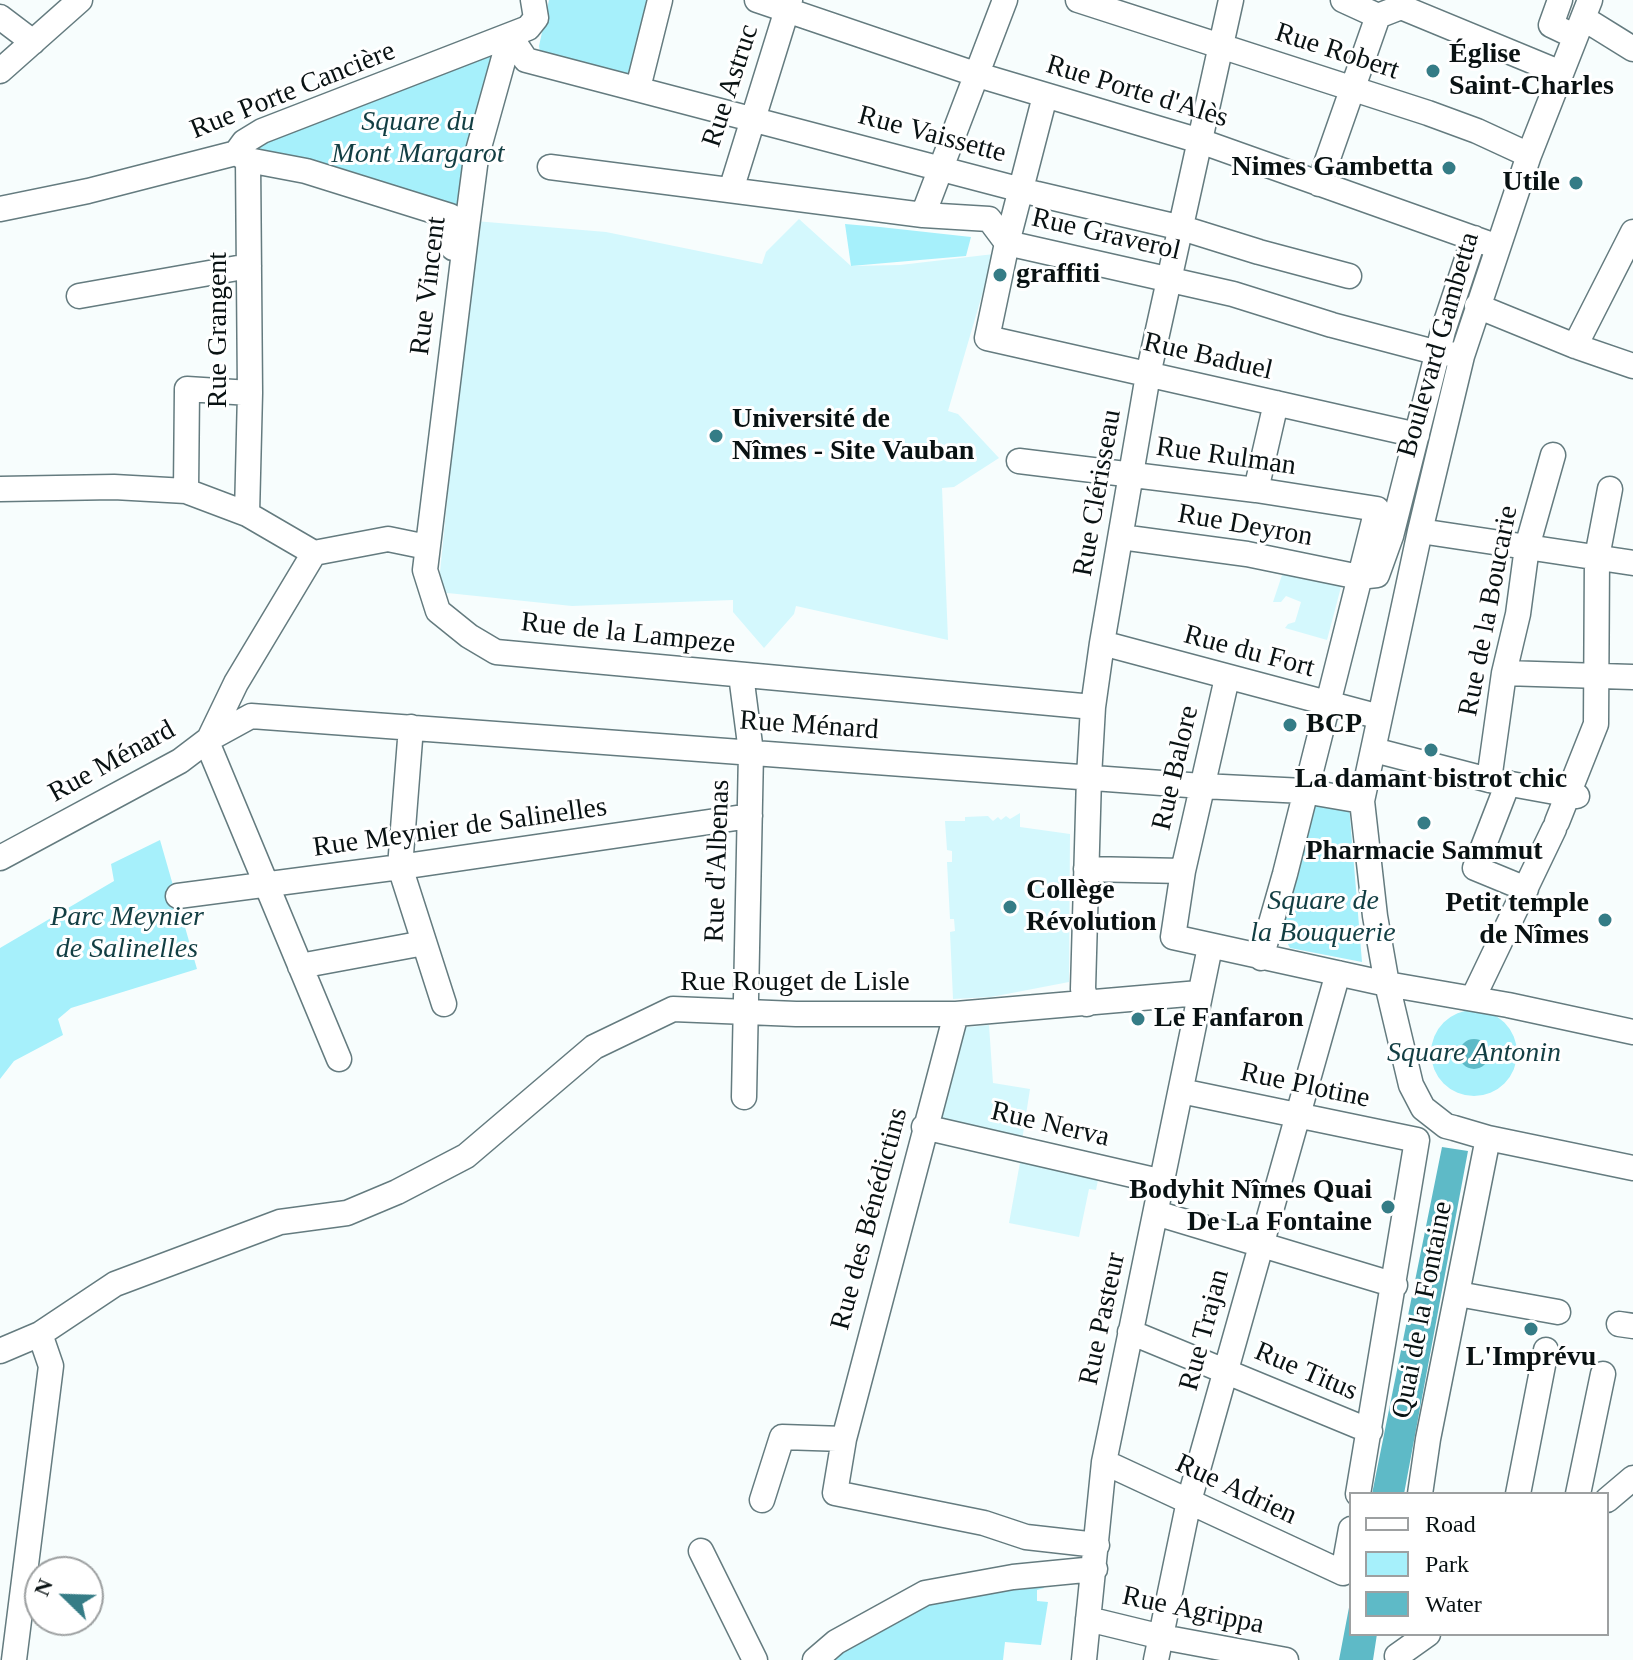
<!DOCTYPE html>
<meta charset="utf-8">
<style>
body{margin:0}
#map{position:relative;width:1633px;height:1660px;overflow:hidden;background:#f7fdfd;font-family:Georgia,serif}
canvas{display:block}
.legend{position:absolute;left:1349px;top:1492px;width:260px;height:144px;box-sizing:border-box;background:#fff;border:2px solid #9da0a1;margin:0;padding:10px 14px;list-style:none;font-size:24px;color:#091213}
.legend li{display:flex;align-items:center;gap:16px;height:40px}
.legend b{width:40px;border:2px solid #9da0a1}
.north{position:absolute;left:24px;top:1556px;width:80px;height:80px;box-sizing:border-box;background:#fff;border:2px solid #9da0a1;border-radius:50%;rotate:293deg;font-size:22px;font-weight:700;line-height:32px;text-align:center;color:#091213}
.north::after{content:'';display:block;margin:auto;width:28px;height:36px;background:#357c86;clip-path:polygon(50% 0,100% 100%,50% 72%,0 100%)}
</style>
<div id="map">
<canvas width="1633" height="1660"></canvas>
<ul class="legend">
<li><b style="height:10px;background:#fff"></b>Road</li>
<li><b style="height:22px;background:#a6f0fb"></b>Park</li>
<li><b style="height:22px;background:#5ebac7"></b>Water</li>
</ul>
<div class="north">N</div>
</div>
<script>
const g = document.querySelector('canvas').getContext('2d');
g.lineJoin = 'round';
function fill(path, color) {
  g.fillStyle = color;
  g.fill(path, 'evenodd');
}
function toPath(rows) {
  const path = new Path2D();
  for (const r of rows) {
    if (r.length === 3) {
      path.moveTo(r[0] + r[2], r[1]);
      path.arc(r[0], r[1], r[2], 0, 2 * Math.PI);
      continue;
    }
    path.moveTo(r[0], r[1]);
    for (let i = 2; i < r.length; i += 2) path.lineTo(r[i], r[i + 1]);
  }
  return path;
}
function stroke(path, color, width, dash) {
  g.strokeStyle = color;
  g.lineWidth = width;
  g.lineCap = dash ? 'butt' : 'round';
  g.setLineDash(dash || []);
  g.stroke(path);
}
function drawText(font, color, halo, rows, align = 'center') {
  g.font = font + ' Georgia,serif';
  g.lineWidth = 6;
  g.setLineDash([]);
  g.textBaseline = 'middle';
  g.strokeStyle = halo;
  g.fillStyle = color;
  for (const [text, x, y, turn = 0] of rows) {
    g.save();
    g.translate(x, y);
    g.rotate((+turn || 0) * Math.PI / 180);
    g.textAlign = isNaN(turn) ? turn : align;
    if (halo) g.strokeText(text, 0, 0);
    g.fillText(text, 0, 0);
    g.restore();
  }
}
fill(toPath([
 [799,219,851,266,900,265,994,254,948,411,958,414,999,458,954,487,942,488,948,640,796,606,794,614,764,648,733,612,733,600,572,606,438,592,475,221,606,232,762,264,766,252],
 [1283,572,1338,583,1341,587,1327,640,1285,628,1288,624,1295,622,1301,602,1286,596,1281,602,1273,602],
 [1020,813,1020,827,1070,834,1069,982,991,997,953,999,950,932,955,931,954,919,950,919,947,862,952,862,952,851,947,850,945,821,965,821,965,817,988,816,993,821,998,817,1001,820,1006,816,1010,819],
 [989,1025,993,1083,1030,1089,1021,1147,930,1126,957,1028],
 [1021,1157,1099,1175,1096,1190,1089,1189,1079,1237,1009,1223]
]), '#d4f8fd');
fill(toPath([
 [549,0,649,0,630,77,540,52,539,46],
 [495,54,461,212,258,152,255,147,350,106,463,63],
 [845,224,880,227,971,237,966,256,851,266],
 [1314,802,1349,805,1362,962,1290,948,1282,933],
 [160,840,197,969,71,1008,58,1019,63,1035,14,1061,0,1079,0,948,114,881,111,864],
 [1474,1053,43],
 [1045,1576,1044,1588,1037,1590,1037,1601,1048,1602,1041,1645,1005,1642,1003,1660,825,1660,918,1602]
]), '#a6f0fb');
fill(toPath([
 [1474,1054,15],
 [1442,1147,1468,1151,1404,1494,1372,1494],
 [1351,1597,1351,1634,1377,1634,1373,1660,1339,1660]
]), '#5ebac7');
const minor = toPath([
 [757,0,978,75,1200,141,1498,247],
 [1078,0,1428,113,1477,131,1529,155],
 [1343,0,1378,16],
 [1560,0,1551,25,1572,35],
 [1590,0,1529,155,1462,356,1420,531,1362,801,1375,916,1387,984,1411,1085,1423,1108,1446,1126,1454,1128,1488,1138,1633,1168],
 [1378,16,1401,7,1561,73],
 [0,17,33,42],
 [1583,18,1633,49],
 [510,36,476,158,467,227,425,570,438,611,469,636,496,652,1093,707],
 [510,36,526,60,1037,194,1182,228,1259,252,1349,276],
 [0,71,80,0],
 [638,88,660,0],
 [1045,96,1007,243,987,338,1417,435],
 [236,153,248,160,250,393,247,514],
 [248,160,306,171,450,216,454,224,453,248],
 [550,167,923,215,989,219,1007,243,1233,294,1332,325,1427,350,1462,356],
 [1319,184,1378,16],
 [731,190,790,0],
 [0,209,88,191,236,153,244,142,262,131,528,28,536,18,533,0],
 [923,215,1005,0],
 [79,296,249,266],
 [1477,306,1575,346,1633,366],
 [1575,346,1633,232],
 [1019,461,1256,490,1377,509,1285,874,1261,958],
 [0,489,114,487,186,491,247,514,314,553,388,539,427,547],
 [1256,490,1276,403],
 [186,491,187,389,250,393],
 [1420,531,1633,563],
 [1121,537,1247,554,1359,577,1377,575,1391,536,1443,331,1474,238],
 [1102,643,1380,717],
 [1504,673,1633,677],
 [741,675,751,752,744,1097],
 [1227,678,1183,871,1173,937,1387,984,1508,1005,1633,1032],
 [411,727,400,867,444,1004],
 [209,739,236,683,314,553],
 [207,742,339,1059],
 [1374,750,1489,780,1577,796],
 [1489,780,1504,673,1518,614,1527,547,1553,455],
 [1508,783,1475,868,1526,889],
 [1557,822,1596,724,1597,557,1610,489],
 [0,858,180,761,209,739,251,716,1202,786,1304,791,1362,801],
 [1086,869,1183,871],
 [178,896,400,867,750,816],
 [300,966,424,943],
 [1473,998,1554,829],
 [1087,1004,1083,989,1089,777,1093,707,1102,643,1148,375,1231,0],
 [956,1014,844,1439,835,1493,984,1523,1026,1537,1097,1545],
 [1181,1091,1417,1140,1358,1494],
 [924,1127,1163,1182],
 [1156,1213,1395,1285],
 [1458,1294,1558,1312],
 [1619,1324,1633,1326],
 [1130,1332,1370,1431],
 [0,1351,40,1334,115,1284,280,1222,347,1213,397,1192,466,1156,594,1047,673,1009,796,1014,956,1014,1199,993],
 [1104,1462,1343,1573,1351,1529],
 [1420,1494,1428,1439,1488,1138],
 [1518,1494,1546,1350],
 [1578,1494,1603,1374],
 [762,1500,782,1437,844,1439],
 [1607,1500,1633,1478],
 [701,1551,755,1660],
 [1088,1619,1162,1637,1286,1660],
 [1397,1656,1428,1634],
 [14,1660,51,1366,40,1334],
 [815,1660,836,1642,925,1593,1013,1577,1095,1569],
 [1084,1660,1104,1462,1210,947],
 [1156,1660,1189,1501,1338,973]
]);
stroke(minor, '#647b7f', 27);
stroke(minor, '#fff', 24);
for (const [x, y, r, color] of [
 [1433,71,8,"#357c86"],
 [1449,168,8,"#357c86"],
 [1576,183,8,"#357c86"],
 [1000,275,8,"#357c86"],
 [716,436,8,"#357c86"],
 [1290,725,8,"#357c86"],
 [1431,750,8,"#357c86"],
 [1424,823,8,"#357c86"],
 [1010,907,8,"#357c86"],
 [1605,920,8,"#357c86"],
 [1138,1019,8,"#357c86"],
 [1388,1207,8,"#357c86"],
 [1531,1329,8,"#357c86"]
]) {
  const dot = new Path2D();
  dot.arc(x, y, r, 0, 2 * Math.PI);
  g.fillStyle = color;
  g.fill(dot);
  stroke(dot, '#fff', 3);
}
drawText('28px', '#091213', '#fff', [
 ["Rue Robert",1337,52,18],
 ["Rue Astruc",731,86,-72],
 ["Rue Porte Cancière",293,91,-22],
 ["Rue Porte d'Alès",1137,92,17],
 ["Rue Vaissette",932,135,15],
 ["Rue Graverol",1106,235,13],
 ["Rue Vincent",429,286,-83],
 ["Rue Grangent",219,330,-90],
 ["Boulevard Gambetta",1439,345,-74],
 ["Rue Baduel",1208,357,13],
 ["Rue Rulman",1226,457,8],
 ["Rue Clérisseau",1098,493,-80],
 ["Rue Deyron",1245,526,10],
 ["Rue de la Boucarie",1489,611,-79],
 ["Rue de la Lampeze",628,634,6],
 ["Rue du Fort",1249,652,15],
 ["Rue Ménard",809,726,4],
 ["Rue Ménard",112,762,-29],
 ["Rue Balore",1176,768,-77],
 ["Rue Meynier de Salinelles",460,828,-8],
 ["Rue d'Albenas",718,861,-88],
 ["Rue Rouget de Lisle",795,983],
 ["Rue Plotine",1305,1086,12],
 ["Rue Nerva",1050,1125,13],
 ["Rue des Bénédictins",870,1219,-75],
 ["Quai de la Fontaine",1423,1310,-79],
 ["Rue Pasteur",1103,1319,-78],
 ["Rue Trajan",1205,1330,-75],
 ["Rue Titus",1306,1372,23],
 ["Rue Adrien",1236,1490,25],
 ["Rue Agrippa",1193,1611,12]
]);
drawText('bold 28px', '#091213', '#fff', [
 ["Église",1449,55],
 ["Saint-Charles",1449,87],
 ["Nimes Gambetta",1433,168,"right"],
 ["Utile",1560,183,"right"],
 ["graffiti",1016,275],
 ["Université de",732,420],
 ["Nîmes - Site Vauban",732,452],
 ["BCP",1306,725],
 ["La damant bistrot chic",1431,780,"center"],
 ["Pharmacie Sammut",1424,852,"center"],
 ["Collège",1026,891],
 ["Révolution",1026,923],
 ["Petit temple",1589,904,"right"],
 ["de Nîmes",1589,936,"right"],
 ["Le Fanfaron",1154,1019],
 ["Bodyhit Nîmes Quai",1372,1191,"right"],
 ["De La Fontaine",1372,1223,"right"],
 ["L'Imprévu",1531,1358,"center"]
], 'left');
drawText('italic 28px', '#123e43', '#fff', [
 ["Square du",418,123],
 ["Mont Margarot",418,155],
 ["Square de",1323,902],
 ["la Bouquerie",1323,934],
 ["Parc Meynier",127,918],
 ["de Salinelles",127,950],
 ["Square Antonin",1474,1054]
]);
</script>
